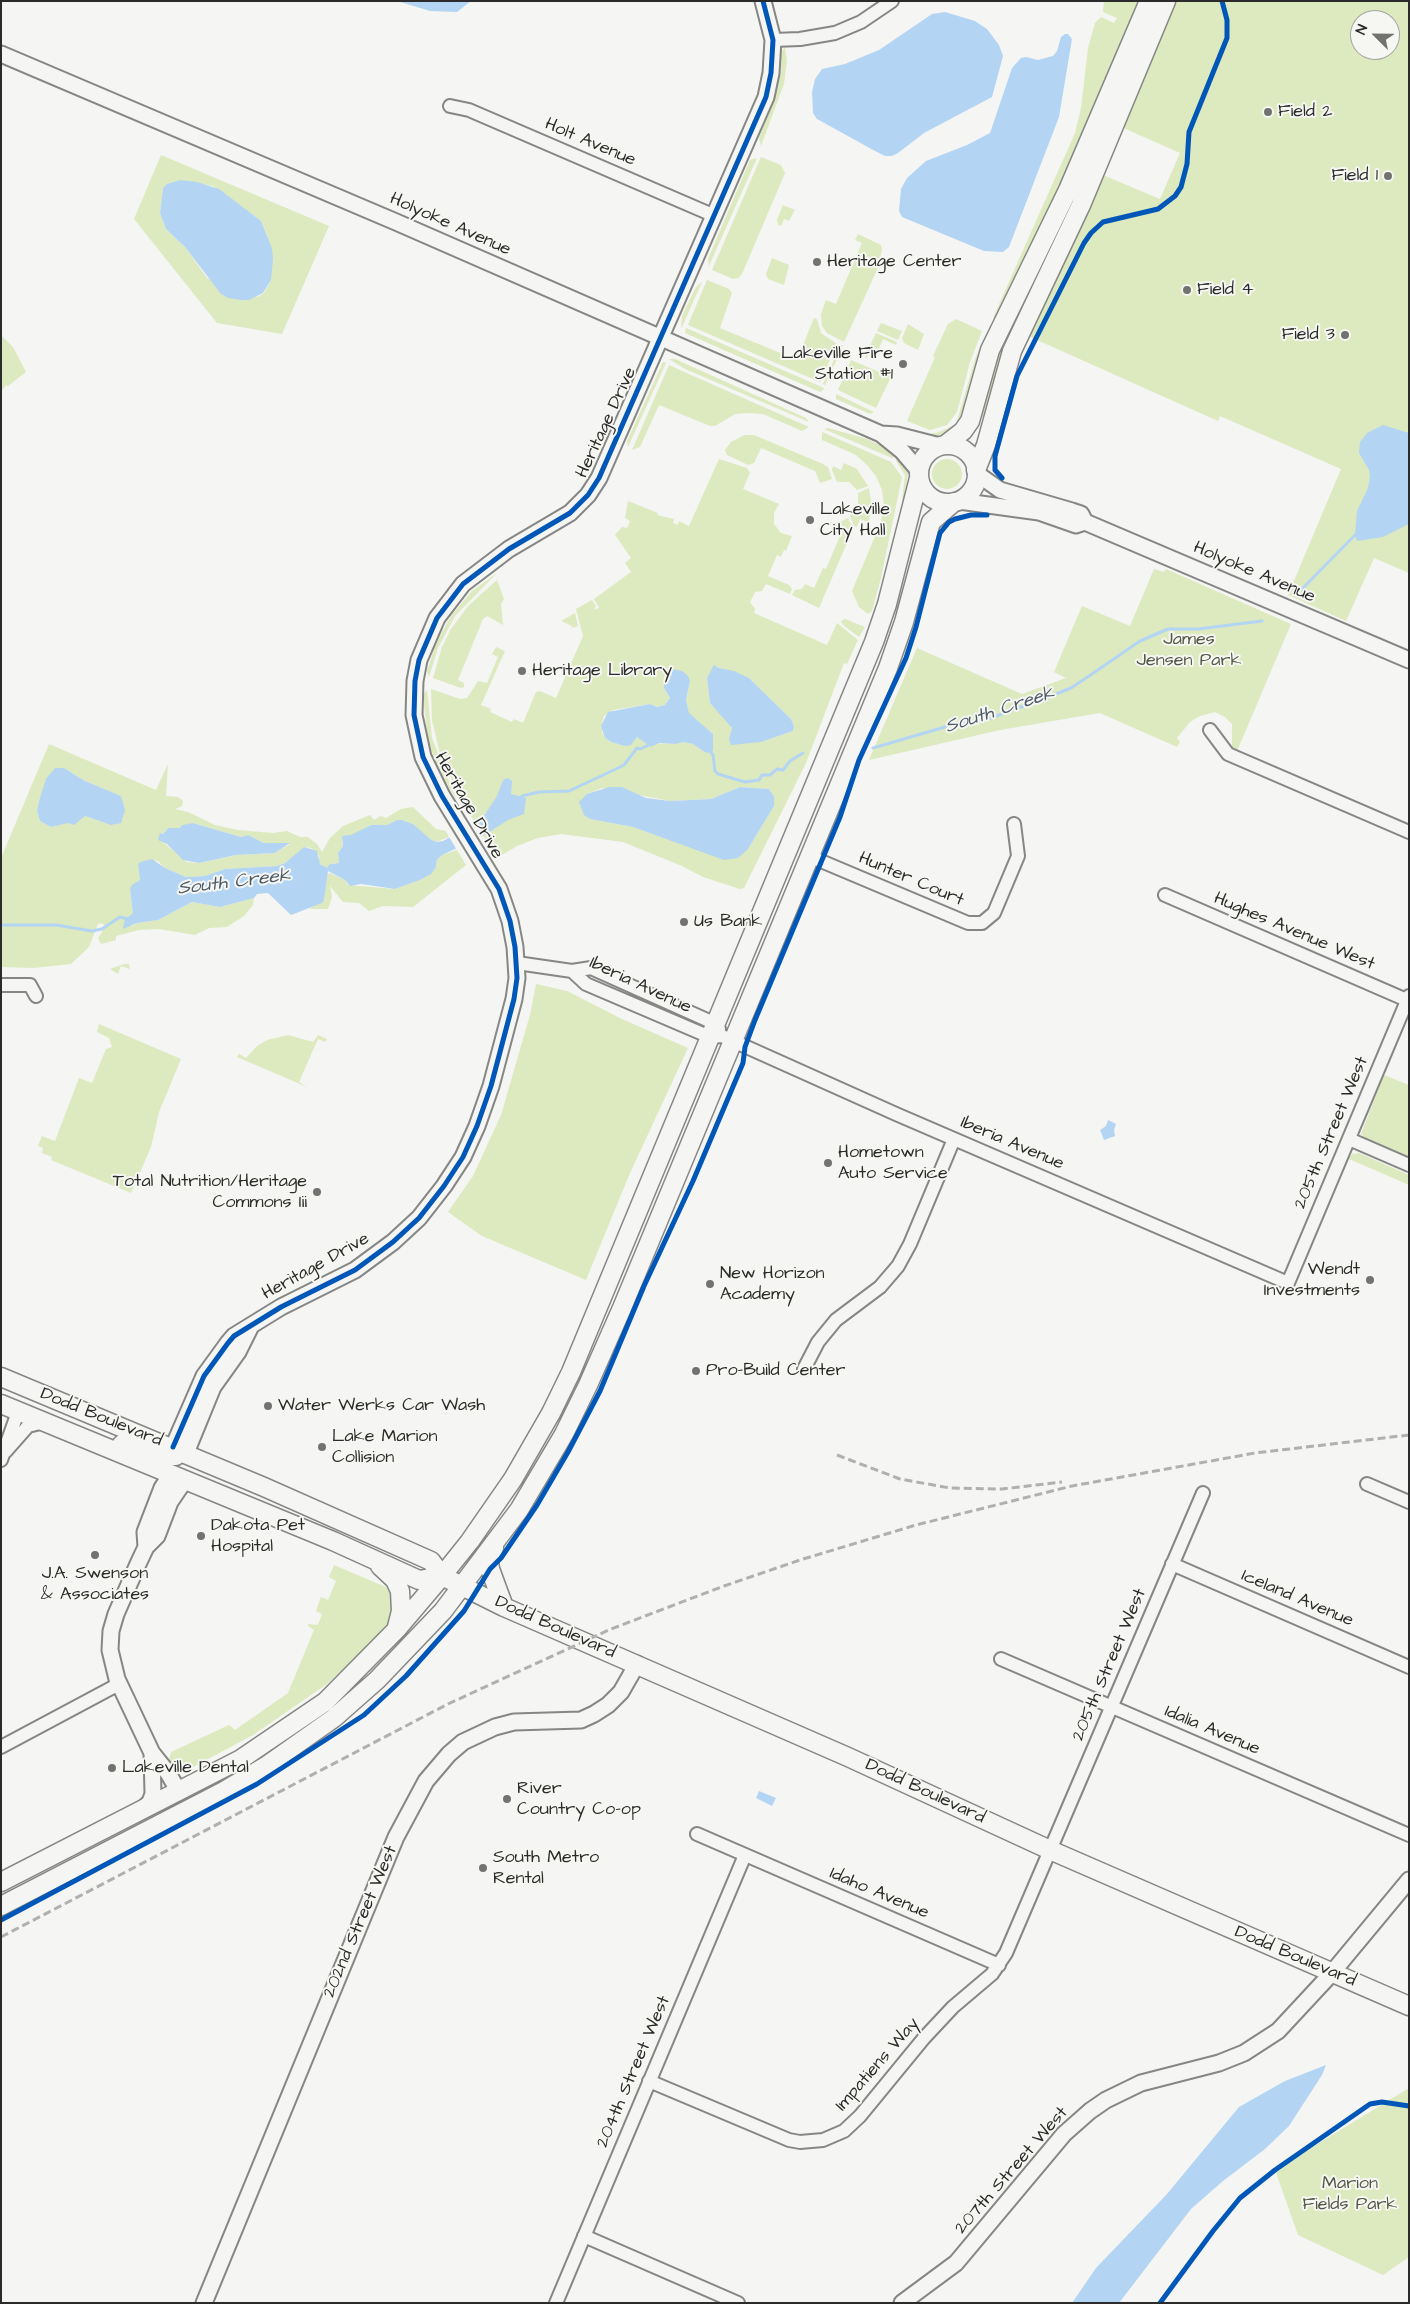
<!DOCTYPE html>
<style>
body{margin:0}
#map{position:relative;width:1410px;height:2304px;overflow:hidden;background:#f5f5f3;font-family:"Architects Daughter",sans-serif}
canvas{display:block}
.frame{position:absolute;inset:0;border:2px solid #2b2b2b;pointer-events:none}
.north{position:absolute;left:1350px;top:10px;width:50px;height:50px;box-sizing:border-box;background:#f6f6f2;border:1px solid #a5a5a2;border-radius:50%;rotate:293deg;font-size:14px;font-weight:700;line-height:20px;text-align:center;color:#2b2b2b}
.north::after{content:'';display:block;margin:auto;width:18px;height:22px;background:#727271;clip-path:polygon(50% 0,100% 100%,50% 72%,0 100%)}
</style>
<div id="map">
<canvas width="1410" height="2304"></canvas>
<div class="frame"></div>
<div class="north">N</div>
</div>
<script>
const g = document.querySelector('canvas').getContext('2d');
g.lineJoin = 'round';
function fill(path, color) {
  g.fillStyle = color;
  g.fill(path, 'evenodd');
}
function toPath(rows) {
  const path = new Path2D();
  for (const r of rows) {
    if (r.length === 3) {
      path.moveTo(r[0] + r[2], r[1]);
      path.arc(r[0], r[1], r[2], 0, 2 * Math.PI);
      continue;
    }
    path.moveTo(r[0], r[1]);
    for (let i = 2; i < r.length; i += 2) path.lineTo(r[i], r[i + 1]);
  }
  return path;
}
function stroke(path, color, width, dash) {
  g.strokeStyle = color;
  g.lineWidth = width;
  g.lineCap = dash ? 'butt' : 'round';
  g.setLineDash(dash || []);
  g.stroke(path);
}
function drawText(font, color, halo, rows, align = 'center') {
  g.font = font + ' "Architects Daughter",sans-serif';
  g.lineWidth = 4;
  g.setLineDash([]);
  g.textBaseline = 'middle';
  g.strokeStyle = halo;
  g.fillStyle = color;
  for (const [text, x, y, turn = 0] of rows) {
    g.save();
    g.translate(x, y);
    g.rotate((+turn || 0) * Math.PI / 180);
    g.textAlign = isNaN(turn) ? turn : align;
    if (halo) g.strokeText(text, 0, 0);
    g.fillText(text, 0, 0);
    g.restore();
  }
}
fill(toPath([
 [1104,1,1142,1,1071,168,997,316,993,318,1075,133,1081,108,1088,48,1095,23,1101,17,1114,23,1117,18,1103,12],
 [1159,1,1409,1,1409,573,1374,558,1346,621,1288,595,1341,469,1220,416,1218,421,1017,331,1017,324,1011,321],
 [1360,20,1390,20,1390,50,1360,50],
 [1110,122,1180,153,1160,199,1091,170],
 [785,47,787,61,784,84,761,146,759,138,773,101,781,52],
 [161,155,329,226,282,334,217,323,134,219],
 [180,180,213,186,261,221,268,237,271,280,264,293,258,297,207,278,185,247,166,229,160,213,163,188,167,184],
 [761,157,781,165,785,173,742,274,738,278,733,279,712,270],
 [757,158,709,266,708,259,750,160],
 [783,205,795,210,789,221,784,219,781,226,778,225,777,220],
 [858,234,881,245,882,250,877,270,844,342,827,333,822,326,821,314,826,300,836,304,862,243,855,240],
 [772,258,789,265,784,285,768,279,766,274],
 [707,280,729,289,732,293,720,328,797,360,814,318,817,319,821,333,837,344,820,382,688,325],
 [702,282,682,327,681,328,682,316,696,287],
 [956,319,982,331,970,362,957,412,947,425,930,430,907,421,935,357,933,356,948,324],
 [881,323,902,331,898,340,877,331],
 [908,324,924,334,918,350,904,343,902,338],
 [686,328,824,388,823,390,820,392,685,333],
 [876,333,897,342,896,345,883,339,876,356,869,353,867,358,865,357],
 [986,334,987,338,965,414,960,424,957,421,975,359],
 [1,335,13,347,26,372,8,386,6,385,1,392],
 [1001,343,1007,345,985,418,979,416],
 [841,345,843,346,825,385,823,384],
 [669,359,675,359,704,372,806,418,809,422,685,369],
 [851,360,889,376,890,379,876,408,838,390],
 [663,362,666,363,628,447,627,441],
 [669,365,691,375,809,427,802,431,763,414,749,413,735,414,715,426,710,426,659,405,640,447,632,450],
 [836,394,874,412,870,414,836,399],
 [953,426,956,428,943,436,935,437,913,434,914,429,926,434,936,433],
 [828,428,867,439,897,453,892,458,824,429],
 [822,432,891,462,902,477,881,578,872,611,868,614,859,607,852,591,881,522,884,506,882,490,876,476,867,465,856,455,822,440],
 [744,435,754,435,823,464,828,467,832,479,820,483,815,471,761,448,754,463,748,465,727,455,725,450,731,442],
 [901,456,908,473,904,502,902,500,905,475,896,461],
 [947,474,15],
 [719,459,747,468,750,473,743,489,779,504,774,513,774,524,781,533,792,536,786,551,784,550,781,557,777,555,768,576,789,585,792,589,790,594,766,584,762,591,755,592,750,602,755,609,754,613,827,645,837,623,858,640,847,664,844,663,806,763,744,888,740,889,703,877,682,866,623,842,561,834,538,838,517,846,497,858,461,800,440,754,432,720,431,689,460,699,467,698,478,681,487,683,498,657,492,654,496,647,505,651,481,705,491,709,490,712,512,722,514,719,523,723,536,692,540,691,556,698,583,636,576,609,592,600,596,606,594,610,599,608,594,599,631,572,625,563,631,558,615,535,622,527,627,528,629,524,630,521,625,518,628,501,658,513,657,515,674,519,673,523,678,525,679,521,689,526],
 [716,666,719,668,749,678,791,719,794,726,793,731,761,742,730,735,732,729,730,724,710,703,707,678],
 [690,681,686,700,689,714,713,734,713,744,706,753,693,744,683,742,676,744,646,743,637,737,625,746,611,742,605,738,602,732,602,723,604,716,613,710,650,704,657,707,665,705,670,698,664,688],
 [740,787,769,789,774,806,748,849,670,840,633,827,590,819,583,810,587,794,602,788,670,801,711,799],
 [844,463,857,469,868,486,857,490,849,482,837,482,832,470,833,466,841,470],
 [869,488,872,507,869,520,868,522,860,519,857,527,854,526,849,512,858,504,858,493],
 [848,518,853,529,819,608,792,595,795,590,802,589,805,584,814,588,823,568,826,569,840,536,836,524],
 [1154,569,1164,572,1166,569,1291,624,1237,751,1232,747,1232,724,1225,717,1215,712,1200,716,1190,722,1177,738,1180,742,1177,747,1100,713,1000,730,869,760,917,648,1022,694,1066,678,1054,672,1082,606,1130,626],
 [497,573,455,616,438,648,429,677,427,671,436,643,451,616,472,591],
 [497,580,504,599,501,604,503,625,487,616,483,619,458,680,464,683,464,687,461,688,433,678,442,647,451,629,468,606],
 [575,613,578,626,571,628,572,626,561,621],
 [845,619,865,627,859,637,843,625,841,621],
 [427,690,432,738,457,801,439,771,428,740,424,704,424,694],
 [49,744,156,790,168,764,166,796,178,797,183,801,182,806,175,809,188,812,215,825,238,830,273,833,287,831,300,837,308,837,317,844,322,852,330,838,343,826,370,815,374,820,380,816,386,818,401,809,413,807,436,829,446,831,449,837,436,842,423,835,413,824,402,820,397,820,387,825,371,825,342,841,343,846,338,853,339,863,333,863,326,869,319,862,319,855,311,848,305,847,285,863,277,866,225,869,205,876,186,877,165,868,158,861,147,860,138,865,140,880,130,889,133,915,128,919,132,926,137,923,158,920,192,902,220,907,254,898,253,905,244,916,227,927,209,928,195,935,159,929,139,930,116,936,116,940,101,944,98,938,106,926,101,923,98,924,89,947,71,964,33,968,1,967,1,858],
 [55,768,64,768,85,781,120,796,105,823,85,816,51,827,40,821,37,811,39,801],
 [193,823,241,837,248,835,264,843,290,844,275,853,237,855,199,863,187,862,163,842,160,833,163,834,168,828,180,828],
 [457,850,466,865,413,907,383,906,369,911,359,903,343,902,330,886,332,897,328,909,309,909,324,900,326,876,330,873,345,880,348,885,395,889,420,880,436,867,437,860,442,855],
 [124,964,129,964,130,969,121,966,118,974,110,969],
 [536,984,567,991,622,1019,688,1048,630,1173,586,1280,482,1236,448,1212,473,1176,501,1115,530,1015],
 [99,1024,181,1059,159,1112,151,1147,131,1193,51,1160,52,1157,42,1153,43,1148,38,1146,42,1136,55,1141,79,1078,92,1083,106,1049,112,1047,109,1038,97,1032],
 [288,1035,313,1042,318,1035,327,1039,325,1042,318,1039,299,1082,307,1087,237,1057,239,1054,246,1058,257,1046,267,1040],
 [1384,1075,1409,1085,1409,1156,1365,1138,1361,1134],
 [1359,1153,1409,1175,1409,1185,1349,1159,1352,1154],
 [334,1565,393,1590,395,1616,365,1649,327,1684,253,1735,182,1773,176,1772,169,1760,171,1752,229,1725,235,1730,288,1693,314,1630,308,1626,308,1624,318,1625,322,1614,316,1611,321,1597,328,1600,336,1581,329,1577],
 [1409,2088,1409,2257,1383,2275,1298,2235,1275,2170]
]), '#dde9bf');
fill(toPath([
 [397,1,471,1,457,12,430,11],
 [945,12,975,21,987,29,999,45,1003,56,992,97,924,133,898,153,892,156,885,156,875,151,817,119,813,113,812,92,815,79,822,69,845,64,879,50,932,14],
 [1065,34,1068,34,1072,39,1059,117,1009,247,1003,252,984,251,902,217,899,211,901,189,907,178,926,161,967,145,990,133,1012,68,1021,58,1026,57,1038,60,1053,56,1057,51,1061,37],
 [180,180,197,182,219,189,261,221,272,248,273,259,271,280,263,293,249,300,241,300,228,298,221,294,185,247,166,229,160,213,163,188,167,184],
 [1383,425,1409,433,1409,524,1383,537,1357,541,1355,535,1357,511,1368,488,1370,477,1369,470,1359,453,1360,442,1367,433],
 [714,665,719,668,734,671,749,678,791,719,794,726,793,731,761,742,731,745,729,739,732,728,710,703,707,678],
 [672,669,682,671,688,676,690,681,686,700,689,713,713,734,713,751,706,753,693,744,683,742,676,744,659,743,651,747,637,737,631,745,625,746,611,742,605,738,601,726,608,712,650,704,657,707,665,705,670,698,664,688,664,680],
 [55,768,64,768,85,781,121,796,125,810,121,823,111,825,85,816,74,825,68,823,51,827,40,821,37,811,39,801,46,779],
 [508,778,512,781,511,794,526,798,524,814,508,820,483,836,442,855,437,860,436,867,431,874,420,880,395,889,361,884,350,886,345,880,328,871,324,900,322,903,291,915,268,893,257,894,254,898,220,907,192,902,158,920,137,923,123,929,125,918,128,919,133,915,130,889,132,885,140,880,138,865,140,862,152,859,165,868,186,877,205,876,225,869,277,866,285,863,304,847,317,851,320,864,327,868,330,864,339,863,338,853,343,846,342,836,351,835,371,825,387,825,397,820,402,820,413,824,430,839,436,842,443,841,482,819,497,796,503,780],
 [609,787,622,787,646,798,670,801,711,799,740,787,769,789,774,797,774,806,748,849,738,858,724,860,633,827,590,819,584,815,579,802,587,794],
 [193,823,241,837,248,835,264,843,290,843,275,853,236,855,199,863,183,860,167,844,158,840,160,833,163,834,168,828,180,828,182,825],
 [1108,1120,1116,1124,1114,1130,1115,1136,1104,1140,1100,1130,1106,1126],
 [759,1791,776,1798,772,1806,756,1798],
 [1326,2065,1322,2075,1289,2126,1265,2149,1223,2181,1191,2209,1119,2303,1072,2303,1096,2268,1167,2194,1239,2107,1285,2081]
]), '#b3d5f3');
fill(toPath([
 [474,820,485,839,458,852,448,835]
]), '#f5f5f3');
stroke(toPath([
 [1301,590,1357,533],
 [873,748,945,727,991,718,1046,698,1071,688,1092,674,1140,641,1168,629,1198,629,1262,621],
 [708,749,713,755,715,771,718,774,745,782,759,780,762,775,770,775,777,769,783,770,790,761,803,753],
 [520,799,522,796,539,792,569,791,616,769,624,765,637,748,640,749,651,744],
 [1,925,56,925,92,931,102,929,120,917,128,919,136,913]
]), '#b3d5f3', 3);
const minor = toPath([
 [773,40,800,39,835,33,861,22,892,1],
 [450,106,469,110,715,216],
 [1210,730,1228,754,1409,832],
 [809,856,968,923,982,923,994,913,1018,856,1014,824],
 [1165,895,1409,1001],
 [517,963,572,971,591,968,716,1024,719,1029],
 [572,971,586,984,710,1037,722,1036,896,1114,1288,1283,1409,996],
 [1,985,30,985,36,996],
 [1349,1139,1409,1165],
 [804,1369,818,1342,836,1320,880,1287,898,1266,910,1244,954,1139],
 [5,1452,28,1426,44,1422],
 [1,1460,18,1412],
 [1367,1484,1409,1502],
 [1172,1564,1409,1667],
 [1001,1659,1409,1835],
 [1,1747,119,1684],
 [697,1834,999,1965],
 [649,2081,789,2140,800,2142,823,2140,844,2131,860,2116,924,2038,953,2007,992,1974,1006,1953,1203,1493],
 [584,2236,738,2303],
 [556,2303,745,1855]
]);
const tertiary = toPath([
 [1,54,396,222,881,434,902,451,919,471],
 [881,434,897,435,940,446],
 [976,473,1000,490,1072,511,1081,514,1085,522],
 [959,501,1039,512,1076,525,1085,522,1409,660],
 [173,1447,204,1376,228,1343,234,1336,281,1307,355,1270,393,1242,419,1218,444,1186,463,1157,477,1126,491,1086,514,999,517,978,515,947,510,921,499,889,442,796,423,757,414,715,415,681,419,660,437,618,463,584,509,549,570,513,588,495,599,478,766,97,771,73,773,40,763,1],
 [186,1453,213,1387,238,1352,250,1328],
 [146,1547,145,1532,162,1488,171,1474],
 [179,1792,168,1773,152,1753,117,1679,110,1650,111,1631,116,1614,138,1564,146,1547,157,1536,170,1502,185,1480],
 [142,1810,150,1802,153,1794,152,1753],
 [204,2303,396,1837,426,1781,449,1754,463,1742,495,1727,514,1722,581,1720,594,1714,608,1705,621,1692,637,1664],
 [902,2303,956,2263,1064,2134,1090,2111,1106,2100,1141,2083,1219,2063,1244,2053,1278,2031,1331,1974,1409,1880]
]);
const secondary = toPath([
 [945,445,963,431,970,421,990,350,1068,190,1149,1],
 [948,474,29],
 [976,470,986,445,1012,351,1081,205,1166,1],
 [1,1377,264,1487,431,1561,442,1576,504,1607,848,1757,1050,1850,1409,2006],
 [1,1404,333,1541,419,1580,442,1576],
 [122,1444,166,1456,176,1456],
 [494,1548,489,1561,490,1569,504,1607],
 [380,1566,395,1580,400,1591,401,1611,397,1627],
 [1,1882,241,1759,325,1702,397,1629,442,1576,470,1541,513,1479,551,1413,571,1372,874,642,887,604,919,478],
 [1,1906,224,1791,266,1766,334,1718,377,1680,443,1611,519,1510,564,1434,588,1385,622,1308,888,668,904,622,931,522,954,502]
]);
stroke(minor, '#868685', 16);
stroke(tertiary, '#868685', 19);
stroke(secondary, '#868685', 21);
stroke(minor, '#f5f5f3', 12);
stroke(tertiary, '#f5f5f3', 15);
stroke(secondary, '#f5f5f3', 18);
stroke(toPath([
 [837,1455,900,1479,950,1488,1002,1489,1062,1482],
 [1,1937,448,1704,611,1629,724,1586,800,1560,916,1525,1072,1486,1255,1453,1409,1435]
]), '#b0b0af', 3, [8, 4]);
stroke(toPath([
 [1002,478,995,470,995,456,1017,376,1084,243,1091,233,1103,222,1158,209,1175,196,1181,187,1187,164,1189,132,1227,38,1227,20,1222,1],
 [173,1447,204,1376,228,1343,234,1336,281,1307,355,1270,393,1242,419,1218,444,1186,463,1157,477,1126,491,1086,514,999,517,978,515,947,510,921,499,889,442,796,423,757,414,715,415,681,419,660,437,618,463,584,509,549,570,513,588,495,599,478,766,97,771,73,773,40,763,1],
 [1,1920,257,1784,364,1715,406,1676,464,1611,490,1569,501,1558,537,1505,568,1452,600,1391,644,1286,693,1181,743,1063,745,1047,755,1020,840,817,859,760,906,658,916,627,940,533,949,522,955,519,971,515,987,515],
 [1160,2303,1213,2231,1240,2198,1275,2170,1370,2104,1382,2102,1409,2106]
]), '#0057b8', 5);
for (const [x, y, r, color] of [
 [1268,112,5,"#727271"],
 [1388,176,5,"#727271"],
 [817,262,5,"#727271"],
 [1187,290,5,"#727271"],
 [1345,335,5,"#727271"],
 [903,364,5,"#727271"],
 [810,520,5,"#727271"],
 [522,671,5,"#727271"],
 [684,922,5,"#727271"],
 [828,1163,5,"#727271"],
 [317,1192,5,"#727271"],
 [1370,1280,5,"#727271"],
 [710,1284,5,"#727271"],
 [696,1371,5,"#727271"],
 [268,1406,5,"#727271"],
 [322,1447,5,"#727271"],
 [201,1536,5,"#727271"],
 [95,1555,5,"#727271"],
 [112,1768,5,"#727271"],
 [507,1799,5,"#727271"],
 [483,1868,5,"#727271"]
]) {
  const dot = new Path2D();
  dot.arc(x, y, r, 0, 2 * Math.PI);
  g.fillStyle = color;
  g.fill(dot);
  stroke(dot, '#f6f6f2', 2);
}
drawText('18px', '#2b2b2b', '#f6f6f2', [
 ["Field 2",1278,112],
 ["Field 1",1378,176,"right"],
 ["Heritage Center",827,262],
 ["Field 4",1197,290],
 ["Field 3",1335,335,"right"],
 ["Lakeville Fire",893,354,"right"],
 ["Station #1",893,375,"right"],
 ["Lakeville",820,510],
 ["City Hall",820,531],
 ["Heritage Library",532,671],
 ["Us Bank",694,922],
 ["Hometown",838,1153],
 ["Auto Service",838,1174],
 ["Total Nutrition/Heritage",307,1182,"right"],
 ["Commons Iii",307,1203,"right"],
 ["Wendt",1360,1270,"right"],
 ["Investments",1360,1291,"right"],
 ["New Horizon",720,1274],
 ["Academy",720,1295],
 ["Pro-Build Center",706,1371],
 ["Water Werks Car Wash",278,1406],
 ["Lake Marion",332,1437],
 ["Collision",332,1458],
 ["Dakota Pet",211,1526],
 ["Hospital",211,1547],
 ["J.A. Swenson",95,1574,"center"],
 ["& Associates",95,1595,"center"],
 ["Lakeville Dental",122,1768],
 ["River",517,1789],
 ["Country Co-op",517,1810],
 ["South Metro",493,1858],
 ["Rental",493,1879]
], 'left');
drawText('18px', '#2b2b2b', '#f6f6f2', [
 ["Holt Avenue",590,143,23],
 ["Holyoke Avenue",450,225,24],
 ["Heritage Drive",607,423,-65],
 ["Holyoke Avenue",1254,573,23],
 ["Heritage Drive",468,806,60],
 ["Hunter Court",911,880,23],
 ["Hughes Avenue West",1294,932,23],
 ["Iberia Avenue",640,986,25],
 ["205th Street West",1332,1133,-67],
 ["Iberia Avenue",1012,1144,23],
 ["Heritage Drive",316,1267,-29],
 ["Dodd Boulevard",101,1418,22],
 ["Iceland Avenue",1297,1599,23],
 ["Dodd Boulevard",555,1628,24],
 ["205th Street West",1110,1665,-67],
 ["Idalia Avenue",1212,1731,23],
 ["Dodd Boulevard",925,1792,25],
 ["Idaho Avenue",879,1894,23],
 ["202nd Street West",361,1922,-67],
 ["Dodd Boulevard",1295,1957,23],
 ["Impatiens Way",878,2065,-49],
 ["204th Street West",634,2072,-67],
 ["207th Street West",1012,2171,-49]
]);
drawText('18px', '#535845', '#f6f6f2', [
 ["James",1189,640],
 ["Jensen Park",1189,661],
 ["Marion",1350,2184],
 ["Fields Park",1350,2205]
]);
drawText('italic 19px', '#4b5a67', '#f6f6f2', [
 ["South Creek",1000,711,-18],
 ["South Creek",234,883,-7]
]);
</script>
